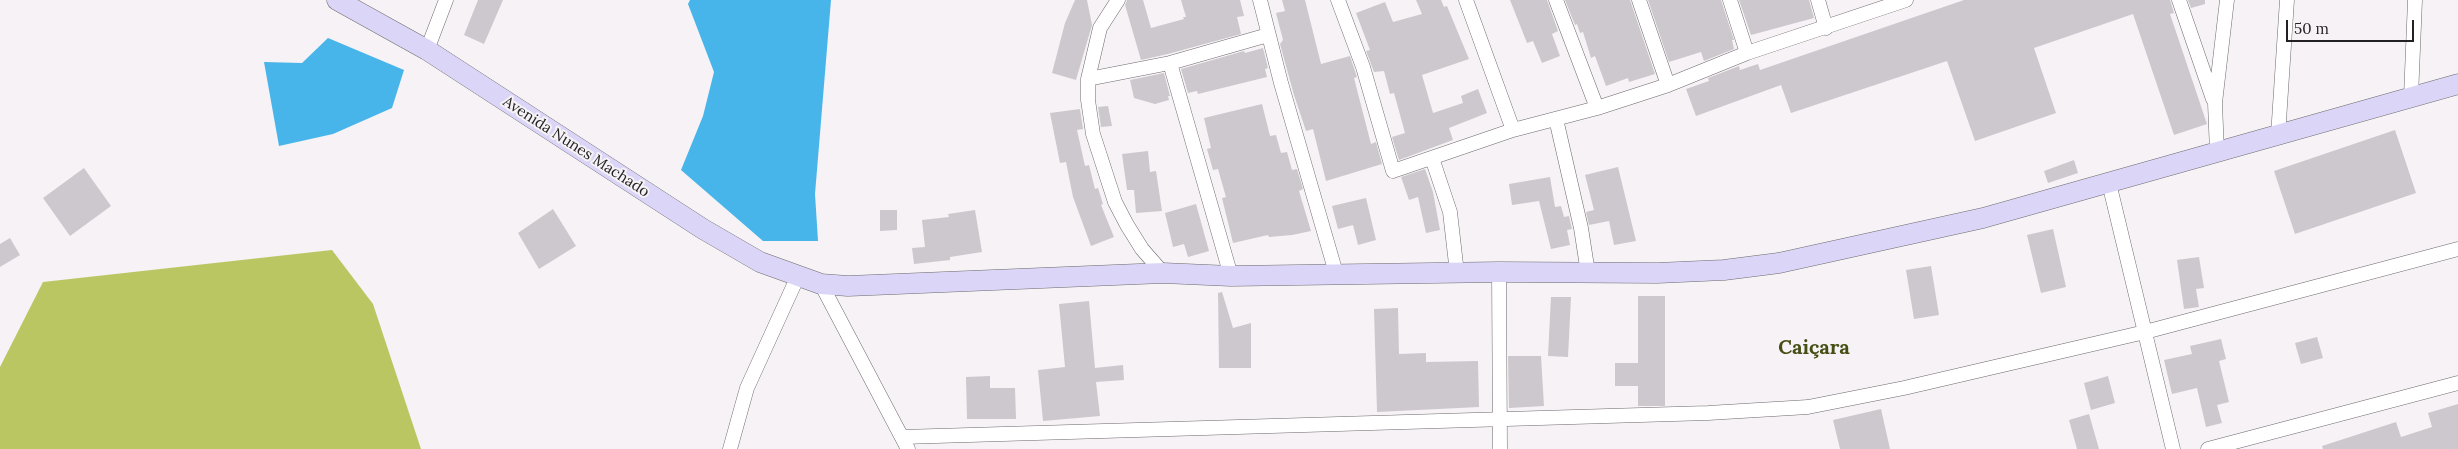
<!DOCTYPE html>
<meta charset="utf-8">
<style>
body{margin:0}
#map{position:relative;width:2458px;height:449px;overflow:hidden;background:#f6f2f6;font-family:Lora,serif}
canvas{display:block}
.scale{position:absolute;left:2286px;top:20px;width:128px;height:22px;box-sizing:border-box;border:2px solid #232123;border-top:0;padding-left:6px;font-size:15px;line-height:18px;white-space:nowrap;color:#232123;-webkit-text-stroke:4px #f6f2f6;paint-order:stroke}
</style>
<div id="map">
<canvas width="2458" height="449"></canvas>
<div class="scale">50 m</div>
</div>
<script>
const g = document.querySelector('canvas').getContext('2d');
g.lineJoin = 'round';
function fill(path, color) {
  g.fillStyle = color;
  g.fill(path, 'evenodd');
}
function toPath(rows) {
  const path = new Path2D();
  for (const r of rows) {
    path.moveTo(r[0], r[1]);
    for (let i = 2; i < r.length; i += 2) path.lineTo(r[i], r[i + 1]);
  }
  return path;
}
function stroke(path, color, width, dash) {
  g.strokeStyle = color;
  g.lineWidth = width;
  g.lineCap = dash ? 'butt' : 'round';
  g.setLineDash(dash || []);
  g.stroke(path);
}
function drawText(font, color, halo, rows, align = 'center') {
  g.font = font + ' Lora,serif';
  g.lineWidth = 4;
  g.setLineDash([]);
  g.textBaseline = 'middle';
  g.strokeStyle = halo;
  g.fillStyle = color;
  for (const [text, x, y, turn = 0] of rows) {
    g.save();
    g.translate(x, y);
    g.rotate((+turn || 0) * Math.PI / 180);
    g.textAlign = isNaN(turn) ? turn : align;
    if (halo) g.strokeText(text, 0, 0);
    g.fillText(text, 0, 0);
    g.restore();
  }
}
fill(toPath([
 [332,250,373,304,421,449,0,449,0,367,43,282]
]), '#bac662');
fill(toPath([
 [690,0,831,0,815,194,818,241,763,241,681,170,703,116,714,72,688,4],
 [328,38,404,70,392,108,333,134,279,146,264,62,302,63]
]), '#48b5ea');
fill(toPath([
 [478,0,503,0,484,44,464,35],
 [1075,0,1087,0,1092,25,1076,80,1052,73,1065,23],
 [1127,0,1143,0,1151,28,1184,19,1183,17,1186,17,1181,0,1240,0,1244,16,1237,17,1241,34,1168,54,1141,60,1125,5],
 [1282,0,1305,0,1321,64,1350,56,1357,77,1354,78,1371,144,1376,142,1382,164,1326,181,1313,129,1306,131,1294,95,1280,44,1283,40,1276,13,1285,11],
 [1416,0,1441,0,1444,7,1447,6,1469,59,1422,75,1433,113,1463,103,1461,96,1478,89,1487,113,1449,128,1453,140,1399,160,1392,137,1405,133,1394,93,1390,94,1384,71,1374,72,1366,51,1370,50,1356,13,1385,2,1393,22,1422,14],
 [1510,0,1547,0,1558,31,1552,34,1560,56,1542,63,1533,41,1527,43],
 [1565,0,1630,0,1655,74,1629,82,1628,78,1606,86,1595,56,1591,58,1583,32,1580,33,1577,24,1575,25],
 [1648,0,1721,0,1734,40,1732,40,1734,49,1704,61,1701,52,1669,62],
 [1739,0,1809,0,1814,18,1751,35],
 [1964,0,2170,0,2174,13,2170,14,2207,124,2174,135,2133,14,2034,48,2056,113,1975,141,1947,61,1791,113,1781,85,1696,116,1686,89,1709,81,1708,78,1739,66,1740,70,1758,64,1760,70],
 [2188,0,2205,0,2205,4,2191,8],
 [1263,48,1268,68,1265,69,1267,77,1198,94,1197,91,1188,93,1181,69,1244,51,1245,53],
 [1164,73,1170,96,1168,96,1169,100,1155,104,1134,98,1130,80],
 [1262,104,1270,136,1276,135,1281,153,1287,152,1292,170,1297,169,1303,189,1299,191,1311,231,1292,235,1269,237,1268,235,1233,243,1222,198,1226,197,1218,169,1213,170,1207,149,1211,148,1204,118],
 [1108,106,1112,126,1101,127,1098,107],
 [1080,109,1083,129,1077,130,1085,166,1089,165,1095,189,1098,188,1103,204,1101,205,1114,237,1091,246,1073,197,1066,162,1060,163,1050,113],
 [2395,130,2416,193,2295,234,2274,171],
 [1148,151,1150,172,1156,171,1162,211,1136,213,1134,190,1127,190,1122,154],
 [2074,160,2078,173,2048,183,2044,171],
 [1618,167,1636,241,1614,245,1609,221,1589,225,1586,212,1594,210,1585,175],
 [84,168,111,206,70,236,43,198],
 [1425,169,1433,192,1440,230,1426,233,1418,197,1409,200,1401,177],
 [1550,177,1555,207,1561,206,1564,217,1569,216,1572,229,1567,230,1570,245,1551,249,1539,201,1512,205,1509,184],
 [1366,198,1376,240,1358,245,1353,225,1338,229,1332,206],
 [1196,204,1209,251,1188,257,1184,244,1173,247,1165,213],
 [553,209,576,246,539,269,518,233],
 [880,210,897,210,897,230,880,231],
 [975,210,982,252,950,257,950,260,914,264,912,248,925,247,922,220,949,217,948,214],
 [2053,229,2066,287,2041,293,2027,235],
 [10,238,20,255,0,267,0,244],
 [2199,257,2204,288,2196,289,2199,307,2184,309,2177,260],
 [1931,266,1939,315,1914,319,1906,270],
 [1222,292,1233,328,1251,323,1251,368,1219,368,1218,293],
 [1638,296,1665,296,1665,406,1638,406,1638,386,1615,386,1615,363,1638,363],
 [1551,297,1571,297,1568,357,1548,356],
 [1089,301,1095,368,1123,365,1124,380,1096,382,1100,416,1043,421,1038,370,1065,367,1059,304],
 [1398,308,1399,354,1426,353,1426,362,1478,361,1479,407,1377,412,1374,309],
 [2317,337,2323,358,2301,364,2295,343],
 [2221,339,2226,359,2219,361,2229,402,2217,405,2222,423,2206,427,2197,388,2172,394,2164,360,2192,354,2190,346],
 [1508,356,1541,356,1544,406,1509,408],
 [990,376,990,388,1015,388,1016,419,967,419,966,377],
 [2108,376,2115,403,2091,410,2084,383],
 [2458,404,2458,449,2323,449,2322,446,2396,422,2401,437,2432,427,2428,413],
 [1881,409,1890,449,1840,449,1833,420],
 [2089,414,2099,449,2077,449,2069,420]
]), '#cdc8cd');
const street = toPath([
 [1118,0,1100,28,1088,79,1088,100,1093,134,1115,202,1127,225,1142,249,1163,273],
 [1260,0,1281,83,1336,273],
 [1338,0,1363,67,1393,171,1513,130,1597,108,1668,85,1747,53,1906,0],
 [1466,0,1513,130],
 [1556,0,1597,108],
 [1639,0,1668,85],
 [1730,0,1747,53],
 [1818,0,1826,28],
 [2179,0,2213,99],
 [427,50,446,0],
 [1170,63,1231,276],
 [1088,79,1170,63,1268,35],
 [2411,97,2415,0],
 [1556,119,1581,228,1588,273],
 [2278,136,2287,0],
 [2217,152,2215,103,2227,0],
 [1432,158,1450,212,1457,273],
 [2109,183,2173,449],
 [1499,272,1500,449],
 [821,284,908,449],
 [902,437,1708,413,1808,407,1904,388,2145,332,2458,249],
 [730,449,747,388,798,276],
 [2208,449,2458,383]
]);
const secondary = toPath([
 [337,0,427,50,703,229,760,262,821,284,848,286,1163,273,1231,276,1499,272,1657,273,1724,270,1779,263,1983,218,2458,84]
]);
stroke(street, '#6d696c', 15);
stroke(secondary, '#6d696c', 21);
stroke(street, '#fff', 14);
stroke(secondary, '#dbd6f7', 20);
drawText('15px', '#232123', '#f6f2f6', [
 ["Avenida Nunes Machado",576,147,33]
]);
drawText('bold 20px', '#464e14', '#f6f2f6', [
 ["Caiçara",1814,348]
]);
</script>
